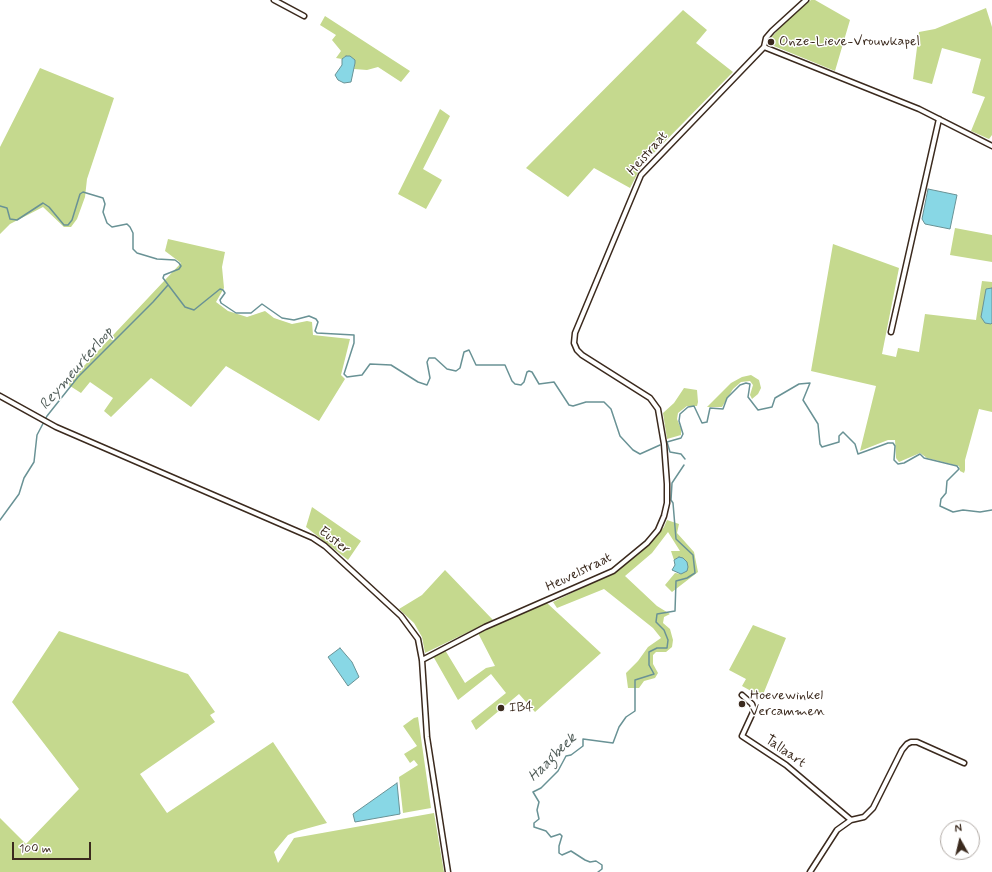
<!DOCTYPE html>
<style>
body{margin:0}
#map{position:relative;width:992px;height:872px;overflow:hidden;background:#fff;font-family:Mynerve,sans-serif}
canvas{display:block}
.north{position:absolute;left:940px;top:820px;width:40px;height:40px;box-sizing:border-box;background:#fff;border:1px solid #b1aaa5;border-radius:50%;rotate:352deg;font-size:11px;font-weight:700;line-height:16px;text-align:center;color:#3b2a1e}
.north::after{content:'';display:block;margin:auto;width:14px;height:18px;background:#3b2a1e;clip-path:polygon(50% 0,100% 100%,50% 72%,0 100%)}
.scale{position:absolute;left:12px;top:842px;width:79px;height:18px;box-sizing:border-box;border:2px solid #3b2a1e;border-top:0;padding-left:5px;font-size:12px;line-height:14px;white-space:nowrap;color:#3b2a1e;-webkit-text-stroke:3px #fff;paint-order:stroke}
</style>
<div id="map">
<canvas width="992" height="872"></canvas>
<div class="north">N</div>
<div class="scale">100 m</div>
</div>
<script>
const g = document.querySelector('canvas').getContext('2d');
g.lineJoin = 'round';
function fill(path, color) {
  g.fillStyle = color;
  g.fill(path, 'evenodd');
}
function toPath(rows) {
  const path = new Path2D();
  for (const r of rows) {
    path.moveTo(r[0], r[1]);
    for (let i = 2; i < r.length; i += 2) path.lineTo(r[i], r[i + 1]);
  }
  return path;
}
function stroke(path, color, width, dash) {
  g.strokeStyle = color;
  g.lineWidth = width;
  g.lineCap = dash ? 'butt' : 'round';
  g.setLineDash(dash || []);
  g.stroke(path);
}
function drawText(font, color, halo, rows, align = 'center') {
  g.font = font + ' Mynerve,sans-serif';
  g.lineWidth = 3;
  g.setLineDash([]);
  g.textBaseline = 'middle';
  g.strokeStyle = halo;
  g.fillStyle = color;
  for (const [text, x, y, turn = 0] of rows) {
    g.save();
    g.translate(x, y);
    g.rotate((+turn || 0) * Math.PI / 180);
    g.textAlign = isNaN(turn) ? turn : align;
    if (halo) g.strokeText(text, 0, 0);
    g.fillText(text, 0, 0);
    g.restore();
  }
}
fill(toPath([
 [811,0,815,0,850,20,835,71,769,44,768,41,789,18],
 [986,8,992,27,992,135,989,139,971,131,985,97,972,93,981,59,942,48,932,84,913,79,919,32,935,29],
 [683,10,707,30,696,43,733,72,642,165,630,188,594,168,568,197,526,168],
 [325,16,410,71,401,82,378,67,367,70,354,69,355,63,346,56,342,59,336,58,341,51,332,40,336,35,320,25],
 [40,68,114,98,87,179,85,197,77,219,71,227,64,227,43,207,10,224,0,234,0,147],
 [440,109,450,116,423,169,442,180,426,209,398,194],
 [955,228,992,235,992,262,950,255],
 [168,239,225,252,222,267,224,288,216,302,228,311,247,317,265,311,274,318,292,324,307,321,312,322,313,335,350,339,341,375,345,379,319,421,226,366,191,407,151,378,111,417,104,411,113,398,90,382,81,393,67,384,181,263,165,251],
 [833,244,899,268,882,354,896,357,898,348,919,352,925,314,976,320,982,281,992,282,992,412,979,409,965,460,965,470,964,473,960,471,959,466,927,458,920,453,899,462,896,458,895,440,888,440,860,451,876,386,811,371],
 [751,375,759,380,761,388,758,394,752,399,750,395,753,385,750,381,741,382,733,389,722,407,707,407,731,383,742,377],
 [684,388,697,390,698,402,697,406,687,406,678,413,677,419,681,429,681,435,667,439,663,413,674,403],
 [312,507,361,541,348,560,306,527],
 [667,520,679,524,677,533,694,552,698,572,672,592,665,585,675,573,681,574,679,557,674,560,671,551,680,551,668,532,652,553,625,576,657,606,670,614,664,617,663,623,670,629,673,640,672,647,666,652,656,652,653,655,653,664,658,673,655,678,644,681,639,688,628,688,626,673,638,661,648,647,661,638,653,628,604,589,557,608,553,602,617,571,641,552,664,527],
 [445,570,493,620,425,653,422,637,414,623,399,609,422,595],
 [547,603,601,653,535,712,519,694,476,730,471,721,506,693,491,674,458,700,433,656,445,650,465,683,486,668,495,666,478,633],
 [753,625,786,638,762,697,742,686,746,679,729,670],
 [59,631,188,674,215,712,210,715,215,722,140,774,167,813,273,742,327,823,298,831,288,835,274,852,278,863,294,838,434,813,444,872,0,872,0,818,26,844,79,789,12,702],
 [418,717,431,808,403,813,399,777,418,765,414,760,410,763,404,754,417,746,403,726,414,718]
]), '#c5d98e');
const water = toPath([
 [346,56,350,56,355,60,355,63,351,82,344,83,338,80,335,75,342,65,342,59,346,56],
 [928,189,957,195,950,229,925,224,922,219,928,189],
 [992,288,992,323,991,324,985,323,981,317,986,289,992,288],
 [679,557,683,558,687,562,688,567,687,571,681,574,672,570,675,565,674,560,679,557],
 [340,648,352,662,359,677,348,686,328,657,340,648],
 [397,783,400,814,355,822,353,814,397,783]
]);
fill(water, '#88d7e5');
stroke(water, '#699295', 1);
stroke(toPath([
 [0,206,7,208,10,219,17,220,43,203,49,207,64,225,68,225,72,220,80,194,83,192,103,198,105,204,103,212,107,223,112,227,127,224,130,227,133,233,133,249,137,253,157,259,175,260,179,263,181,266,179,269,164,275,163,278,185,307,194,310,220,289,223,290,225,293,220,300,221,303,236,313,251,313,262,304,282,318,294,320,309,316,316,319,318,322,315,331,317,333,354,335,354,343,344,374,347,377,362,375,370,364,391,365,418,382,427,385,430,378,427,362,429,358,435,358,447,369,456,371,460,368,464,352,469,350,476,365,505,365,512,381,515,384,521,385,524,382,527,372,529,371,532,372,539,384,554,382,569,405,573,406,586,402,604,402,611,409,620,436,633,450,640,454,660,445],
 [685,459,681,454,670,452,667,442,681,438,683,434,679,421,680,414,688,407,694,406,702,423,707,422,710,408,723,409,727,398,740,385,746,383,750,384,748,397,758,410,772,407,775,398,799,384,810,383,803,400,818,424,820,444,822,447,839,442,839,436,843,432,855,444,858,454,888,443,893,443,895,446,894,460,898,464,904,463,920,454,924,458,957,466,959,469,947,481,946,493,941,499,940,506,953,512,963,510,980,512,992,510],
 [0,520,19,494,24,478,34,462,37,435,47,416,78,377,153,302,168,285],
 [598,872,602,869,602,865,596,861,590,862,585,860,571,851,562,855,559,853,559,846,562,836,560,834,551,837,546,831,534,827,534,823,539,819,537,810,539,802,533,792,541,788,558,771,566,756,571,755,583,746,583,739,613,743,619,727,626,717,635,711,635,680,654,674,649,665,649,652,657,648,667,648,668,640,664,630,656,622,657,614,675,611,676,581,687,578,695,573,693,555,676,539,673,503,671,500,672,483,684,465]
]), '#699295', 1.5);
const street = toPath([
 [274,0,304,16],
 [764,47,919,109,992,146],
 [764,47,766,38,772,31,806,0],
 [891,332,939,119],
 [0,396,56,427,313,538,325,546,401,616,418,639,422,660,427,737,448,872],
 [422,660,485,627,613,571,647,543,658,530,664,516,667,503,667,484,664,444,658,409,650,398,582,355,577,350,574,343,575,333,641,175,764,47],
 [742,695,752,704,754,710,742,736,786,765,851,820],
 [810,872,837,830,851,820,864,817,873,808,902,750,907,744,911,742,917,742,964,763]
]);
stroke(street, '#3b2a1e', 7);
stroke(street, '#fff', 4);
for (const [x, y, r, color] of [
 [771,42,4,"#3b2a1e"],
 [742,704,4,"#3b2a1e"],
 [501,708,4,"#3b2a1e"]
]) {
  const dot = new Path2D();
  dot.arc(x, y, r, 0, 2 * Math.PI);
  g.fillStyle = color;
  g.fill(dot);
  stroke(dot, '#fff', 1.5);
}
drawText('14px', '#3b2a1e', '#fff', [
 ["Onze-Lieve-Vrouwkapel",779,42],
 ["Hoevewinkel",750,696],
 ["Vercammen",750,712],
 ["IB4",509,708]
], 'left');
drawText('14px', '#3b2a1e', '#fff', [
 ["Heistraat",648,154,-49],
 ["Euster",334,541,38],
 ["Heuvelstraat",579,573,-26],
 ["Tallaart",785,752,35]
]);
drawText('italic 15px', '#525e5a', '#fff', [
 ["Reymeurterloop",77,369,-49],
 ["Haagbeek",553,758,-45]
]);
</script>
